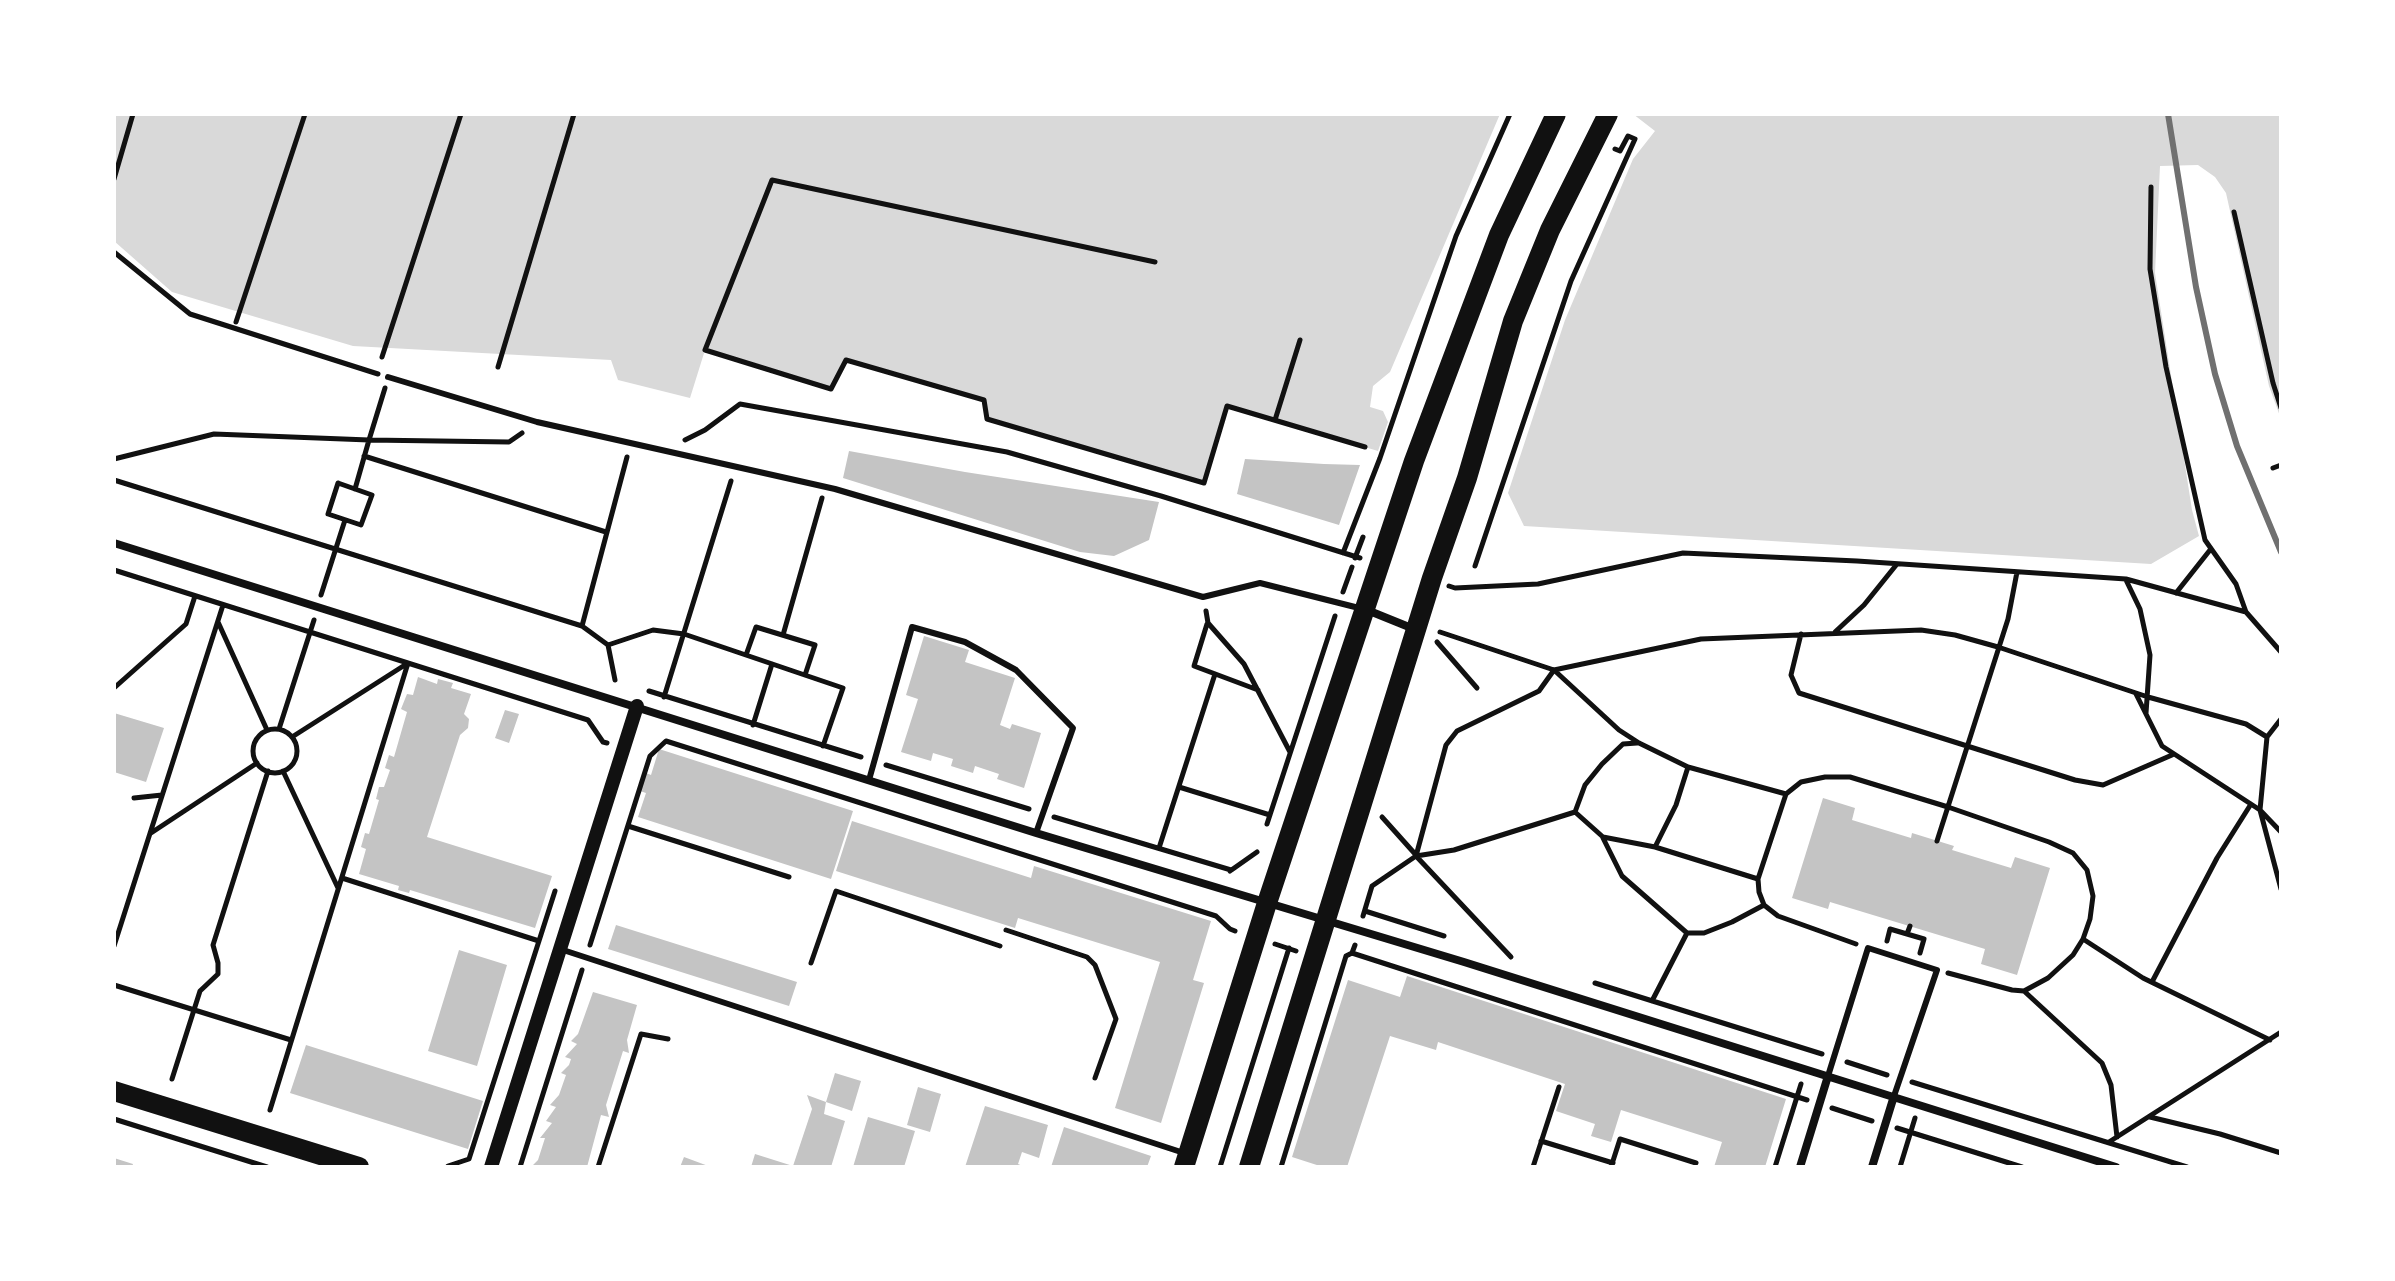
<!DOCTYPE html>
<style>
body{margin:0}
#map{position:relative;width:2395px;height:1281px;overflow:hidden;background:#fff;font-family:"Source Sans 3",sans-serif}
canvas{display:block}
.frame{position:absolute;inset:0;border:116px solid #fff;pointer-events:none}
</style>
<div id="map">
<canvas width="2395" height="1281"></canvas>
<div class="frame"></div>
</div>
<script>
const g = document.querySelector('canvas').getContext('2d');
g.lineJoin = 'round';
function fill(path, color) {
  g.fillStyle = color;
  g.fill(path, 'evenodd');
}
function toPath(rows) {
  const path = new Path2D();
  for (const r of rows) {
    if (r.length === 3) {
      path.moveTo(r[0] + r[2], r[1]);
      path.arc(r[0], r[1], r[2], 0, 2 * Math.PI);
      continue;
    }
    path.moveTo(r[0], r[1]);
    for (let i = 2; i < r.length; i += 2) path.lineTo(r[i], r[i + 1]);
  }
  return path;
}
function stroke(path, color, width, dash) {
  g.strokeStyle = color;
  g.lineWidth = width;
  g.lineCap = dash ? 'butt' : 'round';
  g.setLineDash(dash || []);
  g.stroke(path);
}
fill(toPath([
 [114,114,1500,114,1390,372,1373,386,1370,407,1383,411,1388,422,1378,451,1228,406,1204,483,987,419,984,400,846,361,831,389,705,350,690,398,618,380,611,360,353,346,172,292,114,241],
 [1633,114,2281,114,2281,419,2269,386,2226,193,2215,177,2198,165,2160,166,2155,273,2192,510,2199,536,2151,564,1524,526,1508,493,1565,320,1633,159,1655,131]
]), '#d9d9d9');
fill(toPath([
 [849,451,965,472,1159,502,1149,540,1114,556,1080,552,843,478],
 [1245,459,1324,464,1360,465,1339,525,1237,494],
 [924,636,969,650,965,662,1015,678,1000,725,1010,729,1012,724,1041,733,1024,788,997,779,999,774,975,766,973,773,951,766,953,759,933,753,931,761,901,752,918,699,906,695],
 [418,677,437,684,438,679,453,683,451,688,471,694,464,714,469,719,468,728,460,735,427,837,552,876,535,928,410,890,409,893,398,890,399,886,359,874,366,849,361,847,365,833,369,834,379,800,376,799,379,787,384,787,390,770,385,768,389,755,394,757,407,712,401,709,407,694,413,695],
 [505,710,519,714,509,743,495,738],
 [114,713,164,728,146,782,114,772],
 [659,749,853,811,831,879,638,817,646,793,640,791,646,773,651,775],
 [1823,798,1855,808,1852,820,1911,838,1912,833,1954,846,1952,850,2011,868,2015,857,2050,868,2017,975,1981,964,1985,949,1830,902,1828,909,1792,898],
 [852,821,1031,878,1034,866,1211,921,1193,980,1204,983,1161,1123,1115,1108,1160,962,1018,918,1015,928,836,871],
 [616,925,797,982,789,1006,608,949],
 [459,950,507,965,477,1066,428,1051],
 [1407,976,1786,1099,1765,1167,1714,1167,1722,1142,1621,1110,1611,1142,1591,1136,1595,1124,1556,1111,1565,1084,1438,1042,1436,1050,1390,1036,1347,1167,1323,1167,1292,1157,1348,980,1400,997],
 [593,992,637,1005,627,1040,629,1053,623,1051,606,1105,609,1117,601,1115,587,1167,531,1167,538,1160,545,1138,540,1138,552,1123,546,1121,556,1107,550,1105,559,1095,566,1075,561,1073,569,1065,571,1059,565,1057,577,1044,571,1041,578,1034],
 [306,1045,483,1101,468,1149,290,1093],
 [835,1073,861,1081,852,1111,826,1102,824,1114,845,1121,831,1167,751,1167,755,1154,793,1166,812,1109,807,1095,826,1102],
 [918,1087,941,1094,930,1132,907,1125],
 [985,1106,1048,1125,1039,1158,1022,1152,1018,1164,1025,1167,965,1167],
 [868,1117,915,1131,904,1167,853,1167],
 [1064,1127,1151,1156,1147,1167,1051,1167],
 [684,1157,711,1167,680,1167],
 [114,1158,133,1164,132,1167,114,1167]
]), '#c4c4c4');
stroke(toPath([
 [114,179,133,114],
 [2151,187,2150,269,2166,367,2205,540,2236,584,2246,612],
 [2234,212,2273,383,2281,408],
 [114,252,190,314,378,374],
 [1155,262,772,180,705,350,831,389,846,360,984,400,987,419,1204,483,1227,406,1365,447],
 [236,322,305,114],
 [382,357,461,114],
 [498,367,574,114],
 [385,388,369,440,509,442,522,433],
 [1275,420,1300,340],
 [685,440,705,430,740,404,1007,452,1161,496,1360,558],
 [364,456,606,532],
 [114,459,214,434,369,440,355,489],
 [2273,468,2281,465],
 [114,480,582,626,608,645,615,680],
 [338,483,372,495,361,525,328,514,338,483],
 [1343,553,1380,458,1456,236,1510,114],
 [1355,558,1363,537],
 [1475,566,1571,281,1635,139,1628,136,1620,151,1615,149],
 [114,570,588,720,603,742,607,743],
 [2126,580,2140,609,2150,655,2146,713],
 [1449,586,1455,588,1538,584,1683,553,1857,561,2126,579,2246,612,2281,652],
 [1343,592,1352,567],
 [2176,593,2210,550],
 [321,595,345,520],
 [1206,611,1208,623,1244,664,1290,752],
 [218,622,267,730],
 [1207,624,1194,666,1258,690],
 [582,626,627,457],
 [1440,632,1554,670,1701,639,1921,630,1955,635,1998,647,2148,697,2246,724,2267,737,2281,719],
 [1835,632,1864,605,1897,564],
 [1801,634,1791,675,1799,693,2075,780,2103,785,2172,755],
 [783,635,822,498],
 [1437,642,1477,688],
 [608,645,653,630,684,634,843,688,823,746],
 [746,655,756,627,815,645,805,675],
 [114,688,186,624,195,596],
 [649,691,861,757],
 [2136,694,2162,746,2260,810,2281,889],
 [664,697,731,481],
 [753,725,772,664],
 [279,729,314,620],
 [275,751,22],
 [2267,737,2260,810,2281,832],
 [886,765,1029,809],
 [1688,767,1676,805,1655,847,1758,879],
 [283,771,338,888],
 [1179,787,1270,815],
 [134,798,162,795],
 [1575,812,1585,785,1602,764,1623,744,1637,743],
 [1054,817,1231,870],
 [1382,817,1416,855],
 [1267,824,1335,616],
 [628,826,789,877],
 [151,833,257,763],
 [1603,838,1622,876,1687,933,1704,933,1732,922,1764,905],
 [1937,841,2008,619,2017,572],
 [1159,848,1215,674],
 [1230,871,1257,852],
 [342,878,539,941],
 [1365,911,1444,936],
 [1363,916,1372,886,1416,856,1446,745,1457,731,1539,691,1554,670,1619,730,1639,743,1688,767,1786,794],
 [1006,930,1087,957,1095,965,1116,1019,1095,1078],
 [1907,934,1910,926],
 [1887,941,1890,929,1924,939,1920,953],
 [1275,944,1296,951],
 [1856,944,1778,916,1764,905,1759,892,1758,879,1786,794,1801,782,1825,777,1850,777,1948,807,2049,842,2073,853,2087,870,2093,896,2090,919,2083,939,2143,978,2270,1040],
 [590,945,650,756,666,741,1216,916,1230,929,1235,931],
 [114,946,223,605],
 [1352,953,1807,1100],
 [1511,957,1416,856,1454,850,1575,812,1603,837,1655,847],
 [811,963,836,891,1000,946],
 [1948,973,2012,990,2024,991,2048,978,2073,955,2083,939],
 [2152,982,2217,858,2251,804],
 [1595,983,1822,1054],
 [114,985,291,1040],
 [2024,991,2102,1063,2111,1085,2117,1137],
 [1652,1001,1687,933],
 [1847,1062,1887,1075],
 [172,1079,200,991,218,974,218,963,213,945,268,771],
 [1912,1082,2187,1167],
 [1832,1108,1872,1121],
 [270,1110,408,663,292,737],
 [2150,1117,2220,1134,2281,1153],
 [114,1119,267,1167],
 [1897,1128,2022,1167],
 [1541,1141,1613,1163],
 [2109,1142,2281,1032],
 [448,1166,469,1159,555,891],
 [520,1167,582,970],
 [598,1167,641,1034,668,1039],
 [1220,1167,1289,948],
 [1281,1167,1346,956,1352,953,1355,945],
 [1533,1167,1559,1087],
 [1611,1167,1620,1139,1696,1163],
 [1775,1167,1801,1084],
 [1900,1167,1915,1118]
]), '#111', 5);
stroke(toPath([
 [388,377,537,422,835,489,1203,597,1260,583,1359,608],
 [869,780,912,627,965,642,1016,670,1073,728,1036,833],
 [560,949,1184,1153],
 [1828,1076,1868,948,1937,970,1894,1096]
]), '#111', 6);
stroke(toPath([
 [114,543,1036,833,1464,962,2116,1167],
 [1367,610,1414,629],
 [1800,1167,1828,1076],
 [1872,1167,1894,1096]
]), '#111', 8);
stroke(toPath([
 [491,1167,637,706]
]), '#111', 14);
stroke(toPath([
 [114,1091,359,1167],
 [1184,1167,1267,903,1414,461,1499,235,1556,114],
 [1249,1167,1432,578,1467,478,1513,321,1550,230,1608,114]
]), '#111', 20);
stroke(toPath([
 [2168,114,2196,287,2215,374,2237,446,2281,552]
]), '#707070', 6);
</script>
